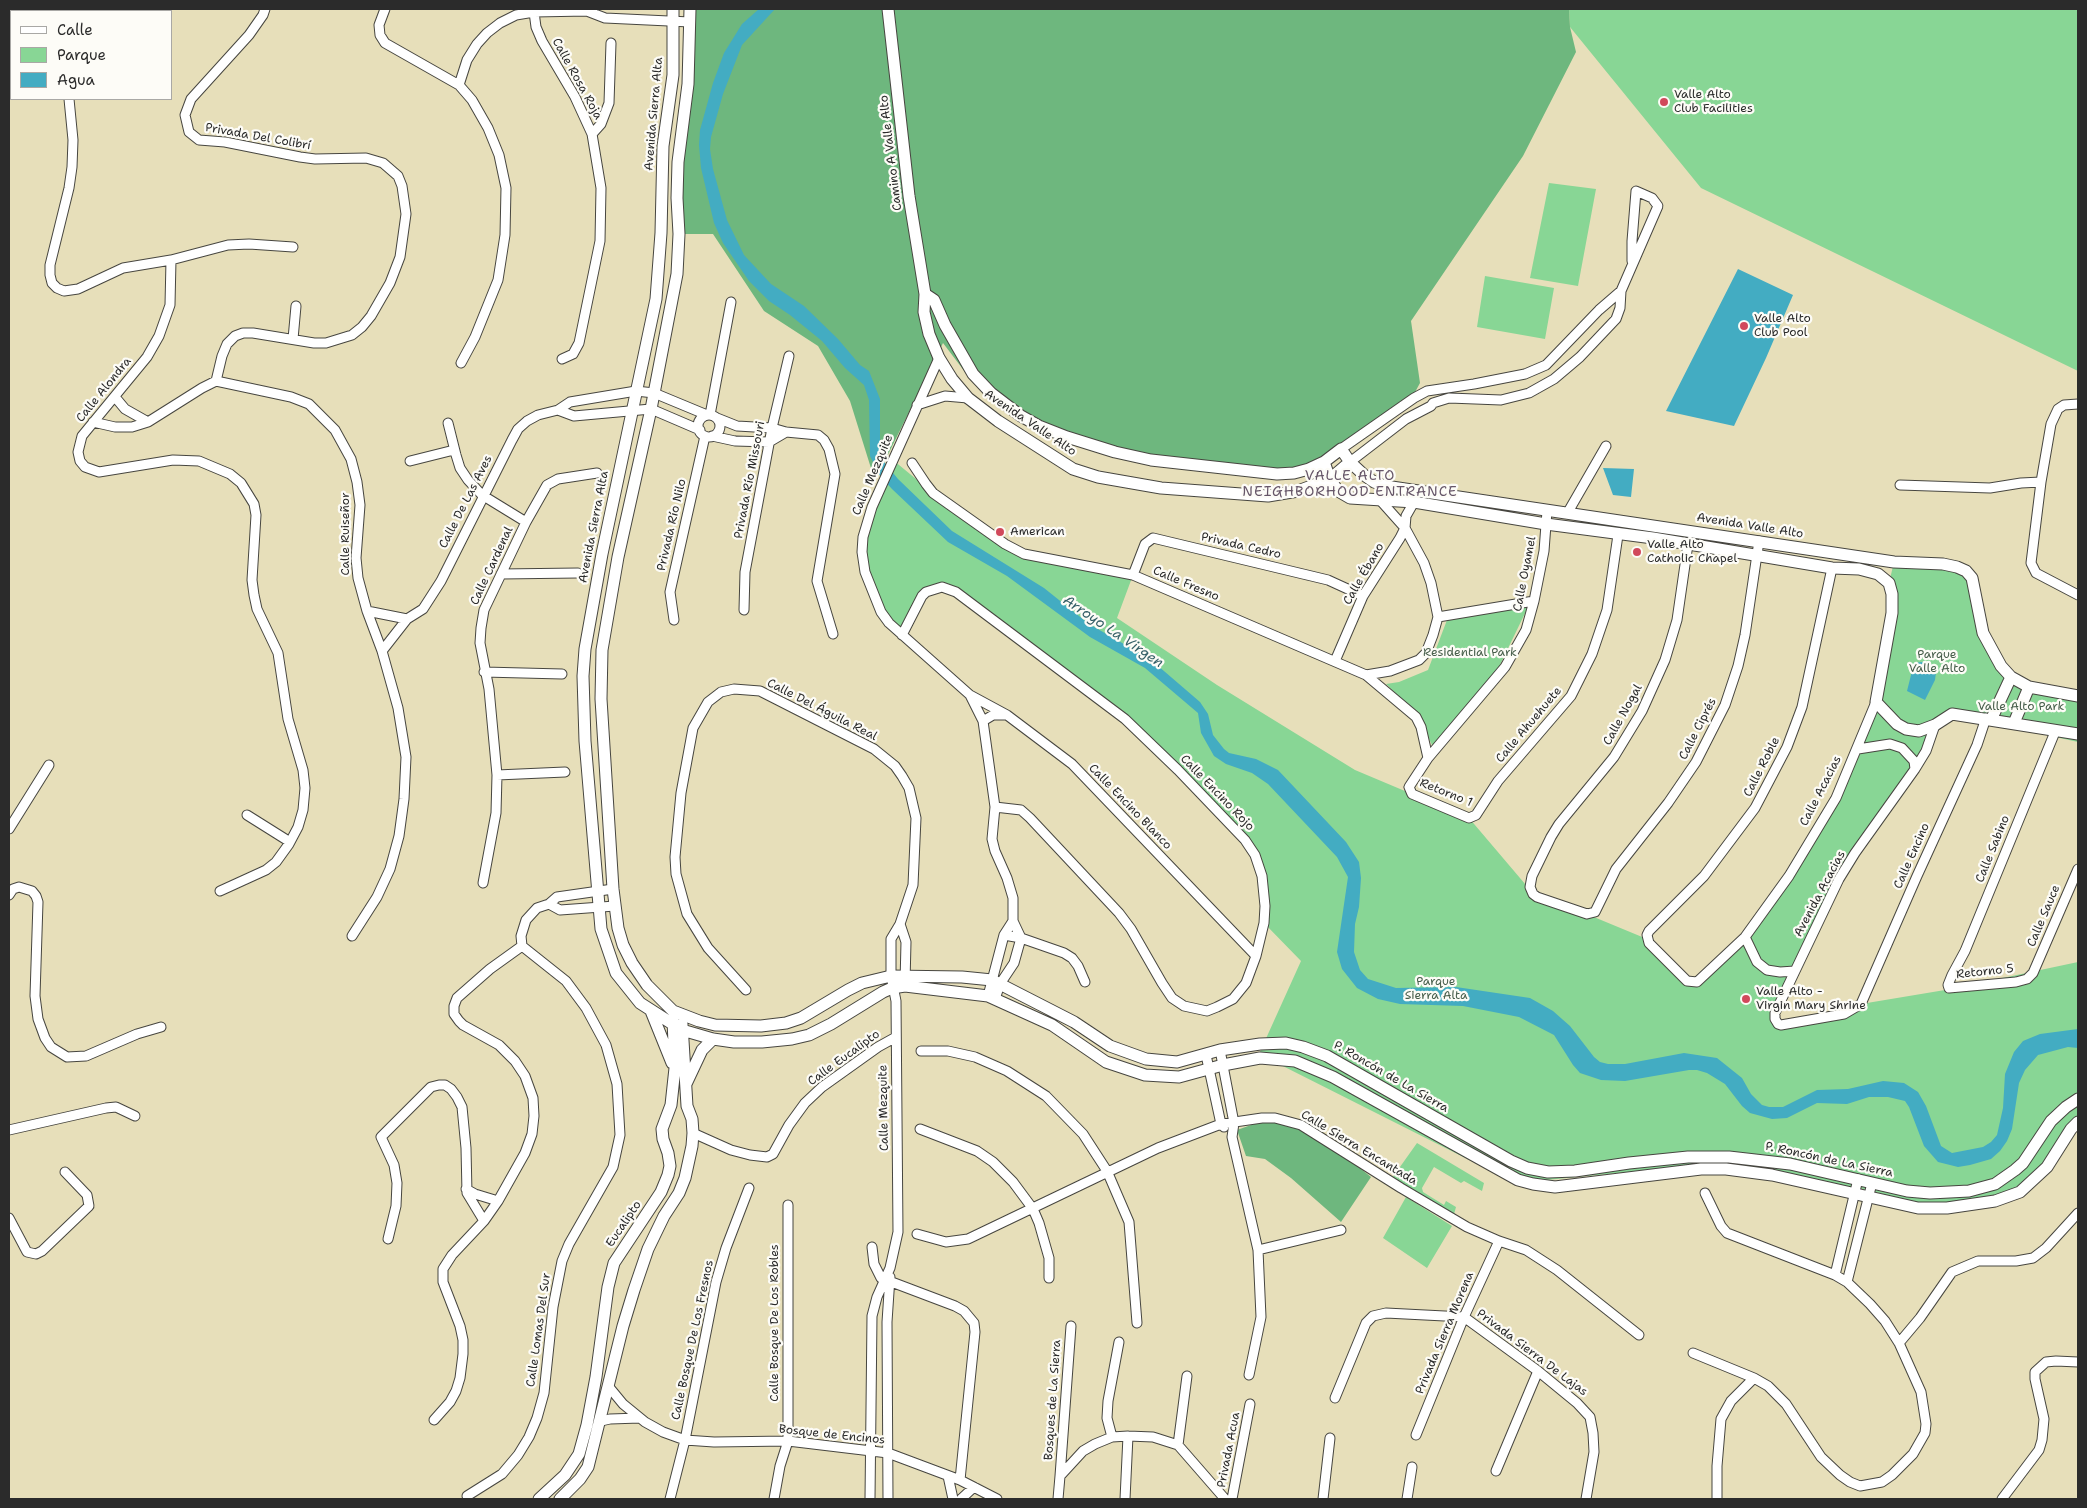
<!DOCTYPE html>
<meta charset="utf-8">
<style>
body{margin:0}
#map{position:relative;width:2087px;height:1508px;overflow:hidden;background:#e7dfba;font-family:"Shantell Sans",sans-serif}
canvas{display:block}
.frame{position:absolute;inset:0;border:10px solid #2b2b2b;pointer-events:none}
.legend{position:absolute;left:10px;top:10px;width:162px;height:90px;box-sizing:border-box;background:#fdfcf7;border:1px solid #a9a8a5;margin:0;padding:6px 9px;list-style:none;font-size:15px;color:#2b2b2b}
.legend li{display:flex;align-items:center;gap:10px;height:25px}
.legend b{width:25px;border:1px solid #a9a8a5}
</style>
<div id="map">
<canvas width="2087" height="1508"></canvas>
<div class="frame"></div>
<ul class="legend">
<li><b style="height:6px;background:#fff"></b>Calle</li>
<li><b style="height:14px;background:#88d695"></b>Parque</li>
<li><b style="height:14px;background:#43acc2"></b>Agua</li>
</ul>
</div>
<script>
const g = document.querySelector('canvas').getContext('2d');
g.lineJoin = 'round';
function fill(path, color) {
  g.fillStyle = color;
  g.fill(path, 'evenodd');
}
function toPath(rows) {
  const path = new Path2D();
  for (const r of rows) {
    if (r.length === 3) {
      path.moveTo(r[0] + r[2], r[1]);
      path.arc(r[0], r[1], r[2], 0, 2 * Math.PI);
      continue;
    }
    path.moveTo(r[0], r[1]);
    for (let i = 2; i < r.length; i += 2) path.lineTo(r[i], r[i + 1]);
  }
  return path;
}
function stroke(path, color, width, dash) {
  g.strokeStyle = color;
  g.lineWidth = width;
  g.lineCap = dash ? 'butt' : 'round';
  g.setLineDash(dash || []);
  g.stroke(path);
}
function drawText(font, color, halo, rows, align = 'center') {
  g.font = font + ' "Shantell Sans",sans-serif';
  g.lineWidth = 4.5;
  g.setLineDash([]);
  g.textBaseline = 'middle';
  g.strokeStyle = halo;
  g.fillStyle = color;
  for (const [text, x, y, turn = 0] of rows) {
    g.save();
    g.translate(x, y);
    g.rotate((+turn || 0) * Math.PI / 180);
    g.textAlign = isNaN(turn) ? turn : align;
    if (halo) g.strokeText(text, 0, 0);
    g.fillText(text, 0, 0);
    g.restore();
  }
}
fill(toPath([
 [1569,9,2078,9,2078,371,1701,188,1570,27],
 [1549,183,1596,189,1578,286,1530,278],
 [1485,276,1554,288,1545,339,1477,327],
 [893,460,933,493,1024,554,1133,575,1117,618,1217,685,1355,770,1469,818,1531,891,1647,939,1687,981,1702,978,1745,937,1812,839,1872,710,1892,613,1889,583,1894,562,1966,571,1983,633,2011,677,2078,696,2078,742,1952,714,1935,725,1928,749,1839,879,1770,1021,1778,1029,1861,1004,1951,989,2078,962,2078,1122,2040,1175,2009,1197,1929,1209,1870,1190,1711,1164,1515,1183,1259,1054,1301,961,1264,923,1255,855,1125,719,956,592,942,587,922,595,902,635,889,623,865,572,863,537],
 [1529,605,1498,669,1433,747,1416,713,1386,684,1399,682,1428,670,1447,620],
 [1417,1143,1484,1183,1482,1191,1464,1181,1461,1183,1434,1167,1422,1188,1423,1192,1444,1205,1446,1201,1456,1207,1453,1218,1390,1181],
 [1406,1197,1452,1226,1427,1268,1383,1238]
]), '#88d695');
fill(toPath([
 [690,9,1569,9,1570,27,1576,52,1523,156,1411,321,1420,383,1414,394,1324,462,1294,473,1151,460,1082,443,1014,411,965,372,943,343,875,481,850,401,818,346,764,311,713,234,679,234],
 [1265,1120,1294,1125,1340,1152,1371,1177,1341,1222,1291,1178,1265,1159,1246,1156,1237,1130]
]), '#6eb77e');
fill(toPath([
 [759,9,775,9,742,45,723,94,711,137,710,149,713,169,727,220,744,255,771,284,804,306,838,339,860,365,869,371,880,399,880,457,898,479,952,531,1044,588,1089,624,1150,659,1200,702,1208,714,1213,735,1224,749,1229,753,1256,759,1278,770,1346,842,1359,862,1361,878,1359,907,1355,924,1354,952,1360,970,1368,979,1396,988,1456,987,1530,998,1553,1011,1562,1019,1570,1026,1594,1057,1600,1062,1608,1064,1625,1064,1684,1053,1717,1058,1742,1078,1751,1094,1762,1105,1769,1107,1783,1107,1817,1090,1848,1089,1883,1081,1904,1083,1918,1092,1926,1106,1941,1146,1952,1153,1983,1147,1991,1142,1997,1135,2003,1108,2005,1074,2014,1052,2023,1041,2040,1034,2078,1029,2078,1048,2068,1047,2038,1055,2025,1070,2019,1083,2012,1129,2007,1141,2000,1151,1991,1159,1970,1165,1958,1167,1938,1162,1924,1146,1909,1107,1905,1101,1888,1097,1869,1097,1847,1104,1817,1103,1787,1118,1772,1119,1750,1113,1742,1106,1725,1084,1707,1073,1697,1070,1689,1070,1625,1081,1601,1080,1580,1073,1573,1065,1554,1035,1519,1017,1463,1006,1400,1004,1378,999,1357,988,1342,969,1337,952,1348,877,1337,857,1268,784,1252,773,1226,764,1214,756,1201,733,1198,713,1145,668,1090,637,1007,576,948,542,892,489,880,476,870,456,869,400,864,385,845,368,822,341,790,315,769,301,749,281,723,243,714,223,701,168,699,145,700,130,713,83,724,53,742,24],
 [1738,269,1793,295,1766,358,1734,426,1666,411],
 [1603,468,1634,469,1631,497,1613,495],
 [1922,662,1933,665,1936,672,1935,680,1925,700,1907,691,1914,663]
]), '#43acc2');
const minor = toPath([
 [385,9,379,25,380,35,385,43,459,85,472,100,488,128,499,155,506,188,505,235,498,280,475,337,461,363],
 [112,11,114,9],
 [587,11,605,18,690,22],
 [534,12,536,27,542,41,575,97,592,134,601,188,600,241,579,343,573,354,562,359],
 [459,85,467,60,477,44,487,33,500,23,516,15,534,12,587,11,593,9],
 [69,99,73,140,72,167,69,188,50,265,50,275,52,283,57,288,64,291,78,289,123,268,171,260,228,245,249,244,293,247],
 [592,134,601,124,609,103,611,43],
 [171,260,170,305,159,336,147,357,82,436,78,452,80,461,85,467,99,472,173,460,199,461,230,474,241,483,254,504,256,515,252,580,254,595,257,609,278,653,288,719,303,770,305,788,303,810,298,827,289,844,276,862,266,870,220,891],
 [293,339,296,306],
 [939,358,872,507,863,537,862,552,865,572,881,612,889,623,970,695,1007,715,1072,764,1256,956],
 [216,381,222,356,227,344,235,336,243,333,253,333,314,343,326,343,352,335,362,327,371,316,390,283,400,257,406,214,402,186,398,176,383,163,366,158,315,159,300,157,225,142,199,140,189,132,185,115,191,99,249,35,263,15,265,9],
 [216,381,291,397,309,404,335,430,351,459,357,482,360,505,356,558,358,578,367,611,382,651,398,708,406,757,404,799,399,836,390,869,377,897,352,936],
 [115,397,125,409,148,422],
 [2078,404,2064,405,2058,409,2051,424,2041,482,2031,563,2036,573,2078,595],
 [917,405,945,396,968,398],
 [558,410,574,416,651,409,700,430],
 [710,415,731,302],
 [709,426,11],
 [717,418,737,426,772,428,786,432,818,435,824,440,829,449,835,474,817,581,833,634],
 [93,422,115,427,132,427,148,422,202,388,216,381],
 [448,423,456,455,460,468,468,480,482,495,526,522],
 [712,436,735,441,769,442,786,432],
 [1341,449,1414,398,1427,391,1474,384,1525,374,1546,365,1599,310,1621,291],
 [410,461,454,450],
 [1350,462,1406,419,1431,406,1433,403,1449,398,1501,400,1529,393,1554,379,1580,357,1616,319,1620,308,1621,291,1658,206,1652,198,1636,191,1632,241,1632,261],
 [912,463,926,484,933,493,1005,544,1024,554,1133,575,1366,675,1416,717,1421,727,1428,758],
 [1900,485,1990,488,2021,483,2041,482],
 [1547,511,1544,551,1534,601,1526,630,1505,667,1428,758,1409,787,1412,794,1469,818,1476,815,1498,781,1571,696,1592,654,1607,610,1618,535],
 [1568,512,1606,446],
 [1688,544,1677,620,1665,660,1642,711,1614,757,1559,824,1551,837,1532,876,1530,887,1533,894,1537,897,1587,914,1595,912,1616,869,1668,803,1696,762,1725,705,1738,666,1745,635,1759,541],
 [1832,568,1802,707,1787,747,1755,808,1704,876,1649,931,1647,935,1649,943,1687,981,1697,982,1745,937,1789,876,1836,798,1876,702],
 [501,574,578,573],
 [1133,575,1145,544,1153,538,1328,580,1363,596],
 [744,610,745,572,772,428,789,356],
 [367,611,407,619],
 [1438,617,1534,601],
 [674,620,670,592,705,436],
 [902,635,922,596,926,592,942,587,956,592,1125,719,1178,770,1245,840,1255,855,1262,876,1265,906,1264,923,1256,956,1246,983,1233,999,1217,1007,1207,1011,1184,1006,1172,998,1162,983,1131,929,1119,913,1030,818,1021,810,995,807],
 [382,651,407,619,423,609,441,581,512,440,518,429,527,421,538,415,558,410,570,402,636,391,654,393,707,415],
 [1335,661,1363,596,1400,538,1405,528,1406,516,1414,502],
 [484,672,562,674],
 [1366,675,1390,671,1419,660,1426,653,1433,635,1438,617,1431,583,1424,563,1405,528,1380,500],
 [970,695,983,721,995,807,992,839,995,851,1007,878,1013,898,1013,921,1021,938,1014,963,1000,984,995,999],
 [983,721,993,715,1006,715],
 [1935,725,1926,751,1915,769,1855,853,1839,879,1775,1013,1775,1019,1778,1024,1781,1025,1844,1014,1861,1004,1917,876,1977,745,1986,718],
 [2055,732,1965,951,1952,975,1948,985,1949,988,2016,982,2027,979,2033,973,2078,869],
 [1858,749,1890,744,1902,748,1914,761,1915,769],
 [497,775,565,772],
 [247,815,290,842],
 [9,829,49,765],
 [483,883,496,813,497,775,489,689,480,643,481,628,484,610,526,522,547,485,558,479,597,473],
 [9,895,13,889,19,887,32,891,36,896,38,902,35,996,38,1019,45,1038,51,1047,67,1057,86,1056,137,1034,161,1027],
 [549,904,560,910,615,906],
 [900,924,906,942,905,983],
 [1004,935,1021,938,1064,953,1072,958,1078,966,1085,982],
 [1745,937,1757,962,1767,970,1780,972,1795,971],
 [746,990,708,948,687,914,676,874,675,857,681,793,693,728,708,702,721,692,734,689,760,691,874,749,895,766,902,776,909,788,916,818,913,885,900,924,891,939,891,976,896,1001,898,1232,890,1268,877,1297,872,1316,870,1499],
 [988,996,1004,935,1013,921],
 [1220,1050,1234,1123,1232,1137,1258,1250,1261,1317,1249,1375],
 [921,1051,948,1051,975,1057,1007,1071,1046,1096,1083,1134,1107,1171,1129,1222,1137,1323],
 [1206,1055,1221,1124,1224,1127],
 [920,1129,977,1151,993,1162,1013,1182,1033,1209,1039,1223,1049,1258,1049,1278],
 [9,1130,106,1108,116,1107,135,1116],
 [693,1133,731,1150,750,1155,767,1157,773,1154,789,1125,805,1103,822,1087,878,1047,896,1037],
 [466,1189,475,1194,498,1201],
 [9,1218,27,1252,36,1254,42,1251,89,1206,87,1195,65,1172],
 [917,1234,946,1242,968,1239,1158,1148,1221,1124,1262,1118,1275,1118,1301,1125,1401,1188,1467,1227,1499,1241,1526,1250,1557,1270,1639,1335],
 [388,1239,396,1206,397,1183,394,1165,381,1137,431,1087,439,1085,445,1085,451,1089,457,1097,462,1107,466,1148,467,1193,484,1221],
 [872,1247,874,1264,881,1278,955,1306,964,1311,974,1323,975,1332,960,1480],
 [1258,1250,1341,1230],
 [1835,1275,1858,1179],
 [1847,1282,1872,1183],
 [1899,1343,1920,1318,1952,1272,1978,1261,2016,1261,2033,1258,2046,1248,2078,1213],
 [1693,1353,1754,1378,1768,1386,1786,1404,1821,1457,1840,1475,1850,1482,1860,1486,1882,1482,1892,1475,1913,1454,1925,1433,1926,1424,1921,1392,1899,1343,1885,1321,1870,1304,1847,1282,1835,1275,1727,1233,1721,1226,1705,1193],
 [609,1387,623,1404,645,1422,663,1432,685,1440,714,1442,788,1441,888,1453,960,1480,997,1499],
 [1335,1398,1366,1323,1373,1316,1386,1313,1464,1317,1538,1371,1577,1403,1590,1417,1593,1433,1594,1452,1586,1499],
 [434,1420,450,1402,456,1391,460,1378,463,1354,463,1340,460,1326,443,1282,443,1269,452,1255,484,1221,498,1201,525,1153,532,1134,534,1116,533,1098,525,1076,515,1061,499,1045,463,1025,459,1021,454,1014,454,1006,457,998,490,969,522,946,521,936,526,920,537,908,549,904,557,897,613,889],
 [601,1421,610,1419,640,1418],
 [1416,1435,1464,1317,1499,1241],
 [1112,1437,1107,1418,1108,1401,1119,1342],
 [1178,1445,1187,1376],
 [1496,1471,1538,1371],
 [948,1476,953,1499],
 [1060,1476,1071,1326],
 [467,1496,502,1474,518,1455,529,1437,537,1418,544,1393,553,1307,562,1261,569,1244,613,1167,620,1135,617,1084,606,1045,586,1008,566,981,522,946],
 [670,1499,685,1440,716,1282,726,1248,749,1188],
 [774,1499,780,1466,788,1441,788,1205],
 [888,1499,887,1322,890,1277],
 [961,1499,974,1487],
 [1058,1499,1060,1476,1083,1451,1095,1444,1112,1437,1128,1436,1153,1437,1178,1445,1225,1499],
 [1125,1499,1128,1436],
 [1232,1499,1250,1404],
 [1323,1499,1330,1438],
 [1407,1499,1412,1467],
 [1717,1499,1717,1466,1721,1419,1731,1401,1754,1378],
 [2002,1499,2039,1450,2042,1440,2044,1419,2035,1379,2035,1372,2046,1362,2056,1361,2078,1362]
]);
const tertiary = toPath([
 [673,9,673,75,663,146,661,233,656,299,602,554,585,649,583,676,585,741,601,929,616,973,640,1003,682,1030,713,1039,734,1042,762,1042,792,1039,809,1035,831,1024,883,992,892,988,905,986,988,996,1052,1025,1106,1062,1145,1075,1179,1077,1223,1065,1260,1058,1295,1061,1333,1077,1518,1180,1533,1184,1555,1187,1701,1169,1726,1169,1772,1175,1918,1208,1947,1208,1995,1201,2020,1192,2047,1167,2071,1129,2078,1122],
 [690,9,688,84,678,162,677,198,679,234,677,274,651,409,618,557,602,650,601,699,613,889,618,928,623,945,632,963,647,985,673,1011,699,1021,715,1025,761,1026,786,1023,801,1018,848,990,862,983,891,976,962,977,992,980,1074,1022,1110,1046,1146,1059,1177,1062,1220,1050,1260,1044,1286,1043,1303,1047,1327,1056,1511,1161,1527,1168,1548,1172,1575,1171,1629,1163,1688,1157,1729,1157,1790,1164,1907,1191,1930,1193,1969,1191,1995,1184,2015,1170,2023,1163,2051,1121,2066,1107,2078,1099],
 [888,9,909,196,925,294,924,312,929,334,939,358,952,379,968,398,998,421,1073,469,1098,477,1161,488,1268,496,1298,491,1330,479,1350,462],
 [925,294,934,300,945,325,973,374,991,393,1021,416,1039,426,1067,437,1115,452,1151,460,1277,474,1294,473,1309,469,1324,462,1341,449,1350,462,1364,475,1374,482,1385,486,1894,562,1943,564,1957,567,1966,571,1972,578,1983,633,2001,666,2011,677,2029,687,2078,696],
 [1324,462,1330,479,1338,491,1350,498,1414,502,1546,524,1653,538,1832,568,1859,569,1878,574,1889,583,1892,594,1892,613,1876,702,1897,724,1906,729,1919,731,1935,725,1952,714,2078,734],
 [1991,720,2011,677],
 [2014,723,2029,687],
 [651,1011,672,1063],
 [686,1084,702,1050,713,1039],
 [539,1499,565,1475,579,1454,587,1425,596,1377,608,1287,614,1263,661,1192,668,1175,670,1166,668,1153,663,1139,662,1129,671,1105,675,1068,673,1020],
 [560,1499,580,1479,588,1467,623,1326,634,1290,648,1249,664,1216,679,1193,685,1178,692,1146,693,1133,692,1119,687,1106,682,1024]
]);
stroke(minor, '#474640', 11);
stroke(tertiary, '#474640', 13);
stroke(minor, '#fff', 9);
stroke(tertiary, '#fff', 11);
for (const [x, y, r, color] of [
 [1664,102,5,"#d1495b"],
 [1744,326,5,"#d1495b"],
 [1000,532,5,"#d1495b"],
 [1637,552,5,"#d1495b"],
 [1746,999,5,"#d1495b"]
]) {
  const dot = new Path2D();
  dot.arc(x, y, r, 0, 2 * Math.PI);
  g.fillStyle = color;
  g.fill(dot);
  stroke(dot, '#fdfcf7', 2);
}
drawText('12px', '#2b2b2b', '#fdfcf7', [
 ["Calle Rosa Roja",577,79,61],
 ["Avenida Sierra Alta",654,114,-85],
 ["Privada Del Colibrí",258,137,10],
 ["Camino A Valle Alto",891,153,-97],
 ["Calle Alondra",104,390,-51],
 ["Avenida Valle Alto",1030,423,34],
 ["Calle Mezquite",873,475,-67],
 ["Privada Río Missouri",750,480,-79],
 ["Calle De Las Aves",466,502,-63],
 ["Privada Río Nilo",672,525,-77],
 ["Avenida Valle Alto",1750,526,9],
 ["Avenida Sierra Alta",594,527,-79],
 ["Calle Ruiseñor",346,534,-90],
 ["Privada Cedro",1241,546,13],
 ["Calle Cardenal",492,566,-65],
 ["Calle Ébano",1364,574,-60],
 ["Calle Oyamel",1525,574,-79],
 ["Calle Fresno",1186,584,23],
 ["Calle Del Águila Real",822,710,27],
 ["Calle Nogal",1623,715,-61],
 ["Calle Ahuehuete",1529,725,-50],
 ["Calle Ciprés",1698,729,-63],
 ["Calle Roble",1762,767,-63],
 ["Calle Acacias",1821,791,-63],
 ["Calle Encino Rojo",1217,793,46],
 ["Retorno 1",1446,793,22],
 ["Calle Encino Blanco",1130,807,46],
 ["Calle Sabino",1993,849,-68],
 ["Calle Encino",1912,856,-66],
 ["Avenida Acacias",1820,894,-62],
 ["Calle Sauce",2044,916,-67],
 ["Retorno 5",1985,972,-6],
 ["Calle Eucalipto",844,1058,-36],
 ["P. Roncón de La Sierra",1391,1077,30],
 ["Calle Mezquite",884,1108,-91],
 ["Calle Sierra Encantada",1359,1148,31],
 ["P. Roncón de La Sierra",1829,1160,12],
 ["Eucalipto",624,1224,-56],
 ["Calle Bosque De Los Robles",775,1323,-90],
 ["Calle Lomas Del Sur",539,1330,-82],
 ["Privada Sierra Morena",1445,1333,-67],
 ["Calle Bosque De Los Fresnos",693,1340,-78],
 ["Privada Sierra De Lajas",1532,1353,37],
 ["Bosques de La Sierra",1053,1400,-86],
 ["Bosque de Encinos",832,1435,6],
 ["Privada Acua",1229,1450,-79]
]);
drawText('12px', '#2b2b2b', '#fdfcf7', [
 ["Valle Alto",1674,95],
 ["Club Facilities",1674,109],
 ["Valle Alto",1754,319],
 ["Club Pool",1754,333],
 ["American",1010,532],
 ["Valle Alto",1647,545],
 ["Catholic Chapel",1647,559],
 ["Valle Alto -",1756,992],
 ["Virgin Mary Shrine",1756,1006]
], 'left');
drawText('12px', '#475e4b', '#fdfcf7', [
 ["Residential Park",1470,653],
 ["Parque",1937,655],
 ["Valle Alto",1937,669],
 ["Valle Alto Park",2021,707],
 ["Parque",1436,982],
 ["Sierra Alta",1436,996]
]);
g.letterSpacing = '1px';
drawText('14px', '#665668', '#fdfcf7', [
 ["VALLE ALTO",1350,476],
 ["NEIGHBORHOOD ENTRANCE",1350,492]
]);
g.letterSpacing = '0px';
drawText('italic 14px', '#355f67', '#fdfcf7', [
 ["Arroyo La Virgen",1113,632,34]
]);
</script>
